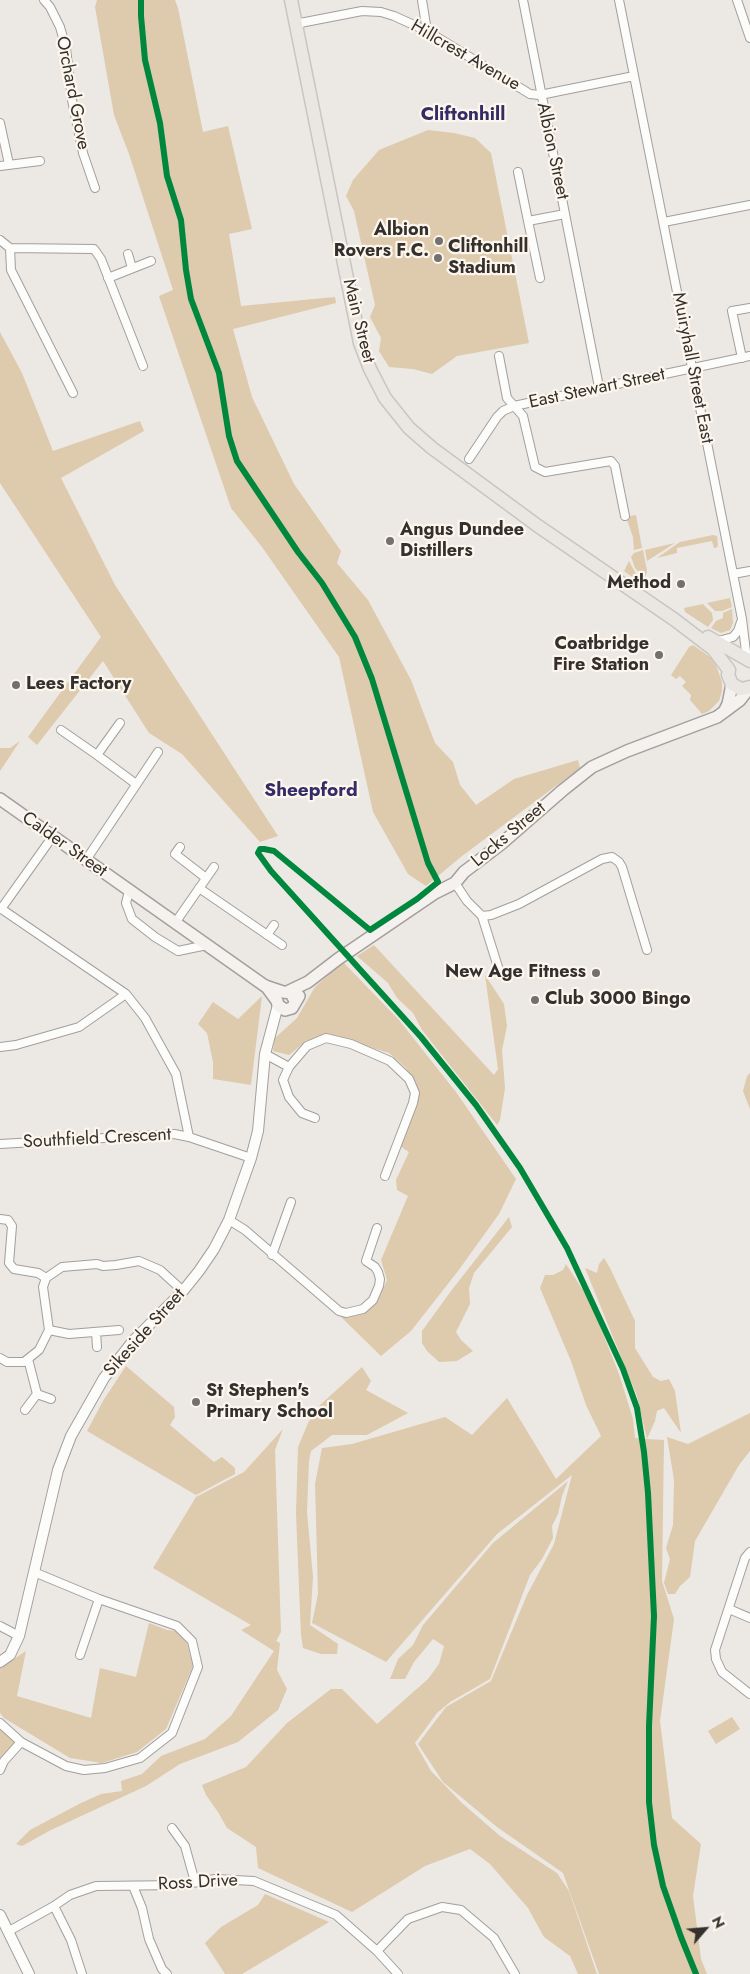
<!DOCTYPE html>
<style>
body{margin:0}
#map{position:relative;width:750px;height:1974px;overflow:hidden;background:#ece8e4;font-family:Jost,sans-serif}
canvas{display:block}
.north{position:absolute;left:680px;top:1904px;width:50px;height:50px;-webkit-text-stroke:4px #fdf6ed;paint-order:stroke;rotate:63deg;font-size:14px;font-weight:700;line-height:20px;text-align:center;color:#33302d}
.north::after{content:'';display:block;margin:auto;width:18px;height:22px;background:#33302d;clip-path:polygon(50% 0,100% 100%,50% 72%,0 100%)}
</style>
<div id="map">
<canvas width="750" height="1974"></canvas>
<div class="north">N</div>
</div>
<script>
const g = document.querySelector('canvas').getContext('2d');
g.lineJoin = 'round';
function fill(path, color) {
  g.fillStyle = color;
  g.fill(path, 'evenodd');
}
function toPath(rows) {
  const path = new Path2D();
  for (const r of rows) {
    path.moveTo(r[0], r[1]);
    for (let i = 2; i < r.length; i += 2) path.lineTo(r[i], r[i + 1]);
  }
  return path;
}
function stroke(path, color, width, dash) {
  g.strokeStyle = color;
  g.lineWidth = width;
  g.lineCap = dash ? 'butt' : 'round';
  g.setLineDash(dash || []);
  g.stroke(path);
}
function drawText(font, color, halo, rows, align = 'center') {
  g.font = font + ' Jost,sans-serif';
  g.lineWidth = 4.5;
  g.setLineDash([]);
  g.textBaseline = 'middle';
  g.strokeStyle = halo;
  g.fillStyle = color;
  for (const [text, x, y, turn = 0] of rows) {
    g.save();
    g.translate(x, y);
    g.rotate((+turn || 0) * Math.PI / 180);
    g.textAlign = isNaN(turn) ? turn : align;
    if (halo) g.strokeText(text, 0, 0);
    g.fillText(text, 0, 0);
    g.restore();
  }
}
fill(toPath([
 [97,0,175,0,178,8,203,132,228,126,252,229,229,234,241,306,335,297,336,303,233,329,252,397,294,484,341,551,337,563,368,600,411,680,435,743,453,762,460,785,476,805,514,779,578,760,580,768,462,856,426,886,408,874,373,812,339,657,262,547,231,508,159,296,173,290,129,154,114,115,95,7],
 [428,130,454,133,475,138,491,153,529,343,457,356,432,374,413,369,389,367,379,351,381,338,370,317,375,305,354,211,346,196,353,180,379,150],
 [0,332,22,373,53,451,140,421,144,431,61,478,115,585,278,836,260,842,182,754,149,733,103,661,37,745,28,737,101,637,0,483],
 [636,515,642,548,634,550,633,537,626,517],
 [713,535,717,536,718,546,716,548,714,548,712,541,677,548,677,553,657,558,680,542],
 [675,543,647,561,645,550],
 [643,550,647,571,645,579,635,568,631,557,634,553],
 [629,561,636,574,643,581,638,581,624,571],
 [730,598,732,607,722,611,715,611,707,603],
 [703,604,712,613,713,620,708,627,685,612,684,608],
 [732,609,733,623,730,630,721,633,711,628,716,621,723,618,723,613],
 [693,645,710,657,716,665,722,682,722,691,719,701,709,711,702,714,690,700,691,695,682,686,686,682,680,676,676,679,671,675,689,647],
 [20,741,0,771,0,748,10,748],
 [374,945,494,1075,498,1069,485,975,504,1004,507,1026,502,1050,505,1088,500,1120,497,1125,422,1030,413,1013,397,998,388,983,357,956],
 [343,962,399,1020,456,1092,516,1179,499,1214,458,1271,411,1331,381,1356,341,1317,357,1315,377,1303,387,1280,381,1260,408,1196,397,1190,396,1180,409,1152,400,1146,417,1090,406,1068,389,1053,330,1035,306,1041,289,1055,273,1051,275,1038,297,1018,315,987],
 [262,996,251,1085,213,1079,213,1062,207,1033,198,1024,213,1002,238,1019],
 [750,1073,750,1109,743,1091,747,1076],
 [509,1217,512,1227,474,1273,469,1288,470,1304,456,1332,461,1340,473,1351,457,1361,439,1362,427,1351,422,1343,422,1331,451,1291],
 [604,1258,610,1268,635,1321,635,1348,653,1377,661,1381,669,1379,675,1391,681,1433,664,1408,657,1411,655,1421,647,1439,664,1440,662,1581,674,1619,660,1721,672,1818,701,1844,693,1896,701,1959,707,1974,599,1974,563,1873,497,1827,443,1782,418,1744,446,1707,491,1681,527,1595,554,1544,572,1475,497,1534,386,1662,312,1623,318,1594,315,1484,322,1448,352,1444,445,1417,472,1435,507,1398,556,1479,601,1436,586,1405,571,1361,540,1288,545,1275,553,1275,563,1270,566,1264,590,1301,619,1374,633,1419,635,1438,647,1439,637,1396,585,1268,597,1273,599,1264],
 [126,1366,174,1407,175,1417,170,1425,214,1462,222,1457,235,1468,235,1474,196,1495,87,1431,103,1401],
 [362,1367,371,1381,366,1390,408,1413,367,1435,332,1435,311,1451,309,1461,307,1512,313,1577,310,1625,338,1644,337,1654,321,1654,303,1648,301,1635,296,1513,298,1447,308,1423,320,1405],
 [750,1413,750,1451,739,1465,695,1541,690,1577,680,1586,675,1594,668,1594,664,1583,670,1559,666,1548,673,1525,674,1480,667,1437,688,1444],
 [283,1429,275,1450,281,1632,276,1641,280,1643,277,1670,287,1689,278,1710,238,1742,180,1764,146,1786,51,1830,22,1846,16,1844,30,1830,79,1804,101,1794,122,1791,121,1781,142,1774,161,1756,205,1739,231,1716,274,1651,241,1630,251,1625,153,1568,196,1497,244,1472],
 [568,1481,562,1496,558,1514,552,1526,553,1538,542,1559,530,1575,490,1679,450,1702,437,1713,415,1743,431,1771,462,1803,500,1836,557,1873,569,1891,597,1974,578,1974,570,1956,544,1937,528,1908,490,1864,470,1849,425,1866,352,1912,258,1868,256,1847,227,1828,218,1812,206,1795,202,1785,246,1767,287,1723,331,1689,342,1689,377,1724,428,1679,439,1664,444,1646,433,1639,414,1662,405,1679,390,1679,398,1659,413,1645,423,1625,493,1543],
 [149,1623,167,1630,176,1631,187,1643,193,1666,166,1729,137,1752,102,1763,70,1758,4,1718,0,1713,0,1668,26,1651,17,1696,91,1718,100,1668,136,1677],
 [732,1717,740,1729,716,1744,708,1731],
 [0,1726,15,1738,15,1744,0,1760],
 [265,1894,329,1922,242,1974,225,1974,205,1943,221,1927,258,1905]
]), '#decaad');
const minor = toPath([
 [44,0,50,7,60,27,66,48,72,100,83,153,95,188],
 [422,0,427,31],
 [523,0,599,387],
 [619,0,742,619,747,660],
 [737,0,750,38],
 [295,24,362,11,381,12,394,16,427,31,530,94,540,95,634,76],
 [0,123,9,164],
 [0,166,40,161],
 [518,172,528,221,565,214],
 [528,221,540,278],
 [664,222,750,205],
 [0,240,10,248,94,249,101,259,143,366],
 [10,248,11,270,73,393],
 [128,254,132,268],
 [108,278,151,261],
 [499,356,507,398,523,416,535,467,545,472,611,461,615,466,625,516],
 [742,358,732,311,750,308],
 [469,459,497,417,503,411,514,406,750,356],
 [733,574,750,571],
 [718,641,733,637,738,631,741,622],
 [120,723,97,755,136,784],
 [61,730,97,755],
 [180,847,175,854,206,878],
 [86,860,158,752],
 [455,883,467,901,482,916,498,967],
 [199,888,282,945],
 [129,891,126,903,132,919,155,937,178,951,207,945],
 [0,908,126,994,145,1018,176,1074,189,1137],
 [1,909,53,836],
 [482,916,491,915,519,904,602,859,612,857,619,862,622,867,647,950],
 [175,923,214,867],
 [267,935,274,925],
 [0,1047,16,1045,79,1027,126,994],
 [265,1054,289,1067],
 [315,1118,302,1113,289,1097,283,1080,289,1067,307,1046,326,1038,351,1044,390,1061,409,1079,415,1093,413,1103,385,1176],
 [0,1144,174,1134,189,1137,251,1158],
 [0,1219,8,1220,12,1226,9,1263,14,1269,38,1273,46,1278],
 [229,1220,245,1230,339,1311,346,1313,363,1309,373,1300,379,1286,380,1279,378,1272,375,1267,366,1261,377,1228],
 [272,1255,291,1202],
 [46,1278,62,1267,97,1264,103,1266,116,1265,139,1261,160,1270,183,1291],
 [49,1330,69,1334,119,1330],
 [96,1332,97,1347],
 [0,1358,7,1362,24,1362,39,1350,49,1330,43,1287,46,1278],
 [37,1394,51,1399],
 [25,1410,37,1394,28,1359],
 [750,1552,745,1558,715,1650,716,1659,722,1672,750,1694],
 [729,1609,750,1618],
 [0,1626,19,1636],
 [80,1655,99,1599],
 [0,1723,21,1742,66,1766,84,1770,105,1768,140,1758,172,1733,198,1667,192,1641,177,1626,99,1599,34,1572],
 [0,1770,4,1761,21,1742],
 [172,1828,185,1846,195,1882],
 [133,1886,142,1908,149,1939,162,1969,167,1974],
 [54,1906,71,1940,82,1974],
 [9,1931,54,1906,70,1895,96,1886,181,1885,215,1879,254,1881,336,1915,377,1951,398,1974],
 [377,1951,408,1919,442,1907,461,1910,494,1938,515,1974]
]);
const tertiary = toPath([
 [0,1662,10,1655,19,1636,58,1470,71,1436,104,1378,133,1341,183,1291,199,1271,214,1249,229,1220,251,1158,258,1131,265,1054,278,1005],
 [0,1915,29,1974]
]);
const secondary = toPath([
 [724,712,728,704,732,684],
 [0,799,265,986,283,992,291,993,295,1001],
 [266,986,277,1001,278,1005,285,1010,292,1008,299,996],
 [287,992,308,982,338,959,435,893,455,883,464,872,501,844,563,790,592,767,627,751,717,717,740,700,750,687]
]);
const primary = toPath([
 [291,0,360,343,370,369,385,398,409,428,432,448,538,526,675,620,713,649,729,670,728,675,732,684,741,689,750,687],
 [708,637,750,661]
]);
stroke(minor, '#a29f9c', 10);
stroke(tertiary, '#a29f9c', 12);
stroke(secondary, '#a29f9c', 14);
stroke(primary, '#c7c6c3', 15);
stroke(minor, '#fcfcfb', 8);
stroke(tertiary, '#fcfcfb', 10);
stroke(secondary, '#f4f1ee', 11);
stroke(primary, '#eae6e1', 12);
stroke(toPath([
 [141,0,141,16,145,60,160,123,167,176,181,220,186,270,191,299,219,373,229,436,237,461,298,552,322,583,355,637,372,679,428,863,438,882,417,899,370,930,274,851,264,849,260,849,258,853,271,871,421,1037,476,1105,520,1168,567,1248,623,1369,637,1408,644,1452,648,1493,654,1616,649,1726,649,1802,654,1845,663,1886,681,1937,696,1974]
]), '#00873e', 6);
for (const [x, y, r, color] of [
 [439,241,5,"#74706d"],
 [438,258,5,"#74706d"],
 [390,541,5,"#74706d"],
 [681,584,5,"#74706d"],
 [659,655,5,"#74706d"],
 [16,685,5,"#74706d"],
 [596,973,5,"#74706d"],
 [535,1000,5,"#74706d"],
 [196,1402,5,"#74706d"]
]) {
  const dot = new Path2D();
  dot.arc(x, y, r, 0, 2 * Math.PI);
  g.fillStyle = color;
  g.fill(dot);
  stroke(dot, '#fdf6ed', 2);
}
drawText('18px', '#33302d', '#fdf6ed', [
 ["Hillcrest Avenue",465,56,30],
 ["Orchard Grove",72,93,79],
 ["Albion Street",552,151,78],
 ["Main Street",358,321,76],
 ["Muiryhall Street East",692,368,79],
 ["East Stewart Street",597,389,-12],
 ["Locks Street",509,835,-40],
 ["Calder Street",64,845,35],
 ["Southfield Crescent",97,1139,-3],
 ["Sikeside Street",145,1333,-48],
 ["Ross Drive",198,1883,-3]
]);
drawText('bold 18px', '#33302d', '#fdf6ed', [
 ["Albion",429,231,"right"],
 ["Rovers F.C.",429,252,"right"],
 ["Cliftonhill",448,248],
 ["Stadium",448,269],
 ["Angus Dundee",400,531],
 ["Distillers",400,552],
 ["Method",671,584,"right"],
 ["Coatbridge",649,645,"right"],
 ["Fire Station",649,666,"right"],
 ["Lees Factory",26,685],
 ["New Age Fitness",586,973,"right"],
 ["Club 3000 Bingo",545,1000],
 ["St Stephen's",206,1392],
 ["Primary School",206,1413]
], 'left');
drawText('bold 19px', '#342c67', '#fdf6ed', [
 ["Cliftonhill",463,115],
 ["Sheepford",311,791]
]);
</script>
